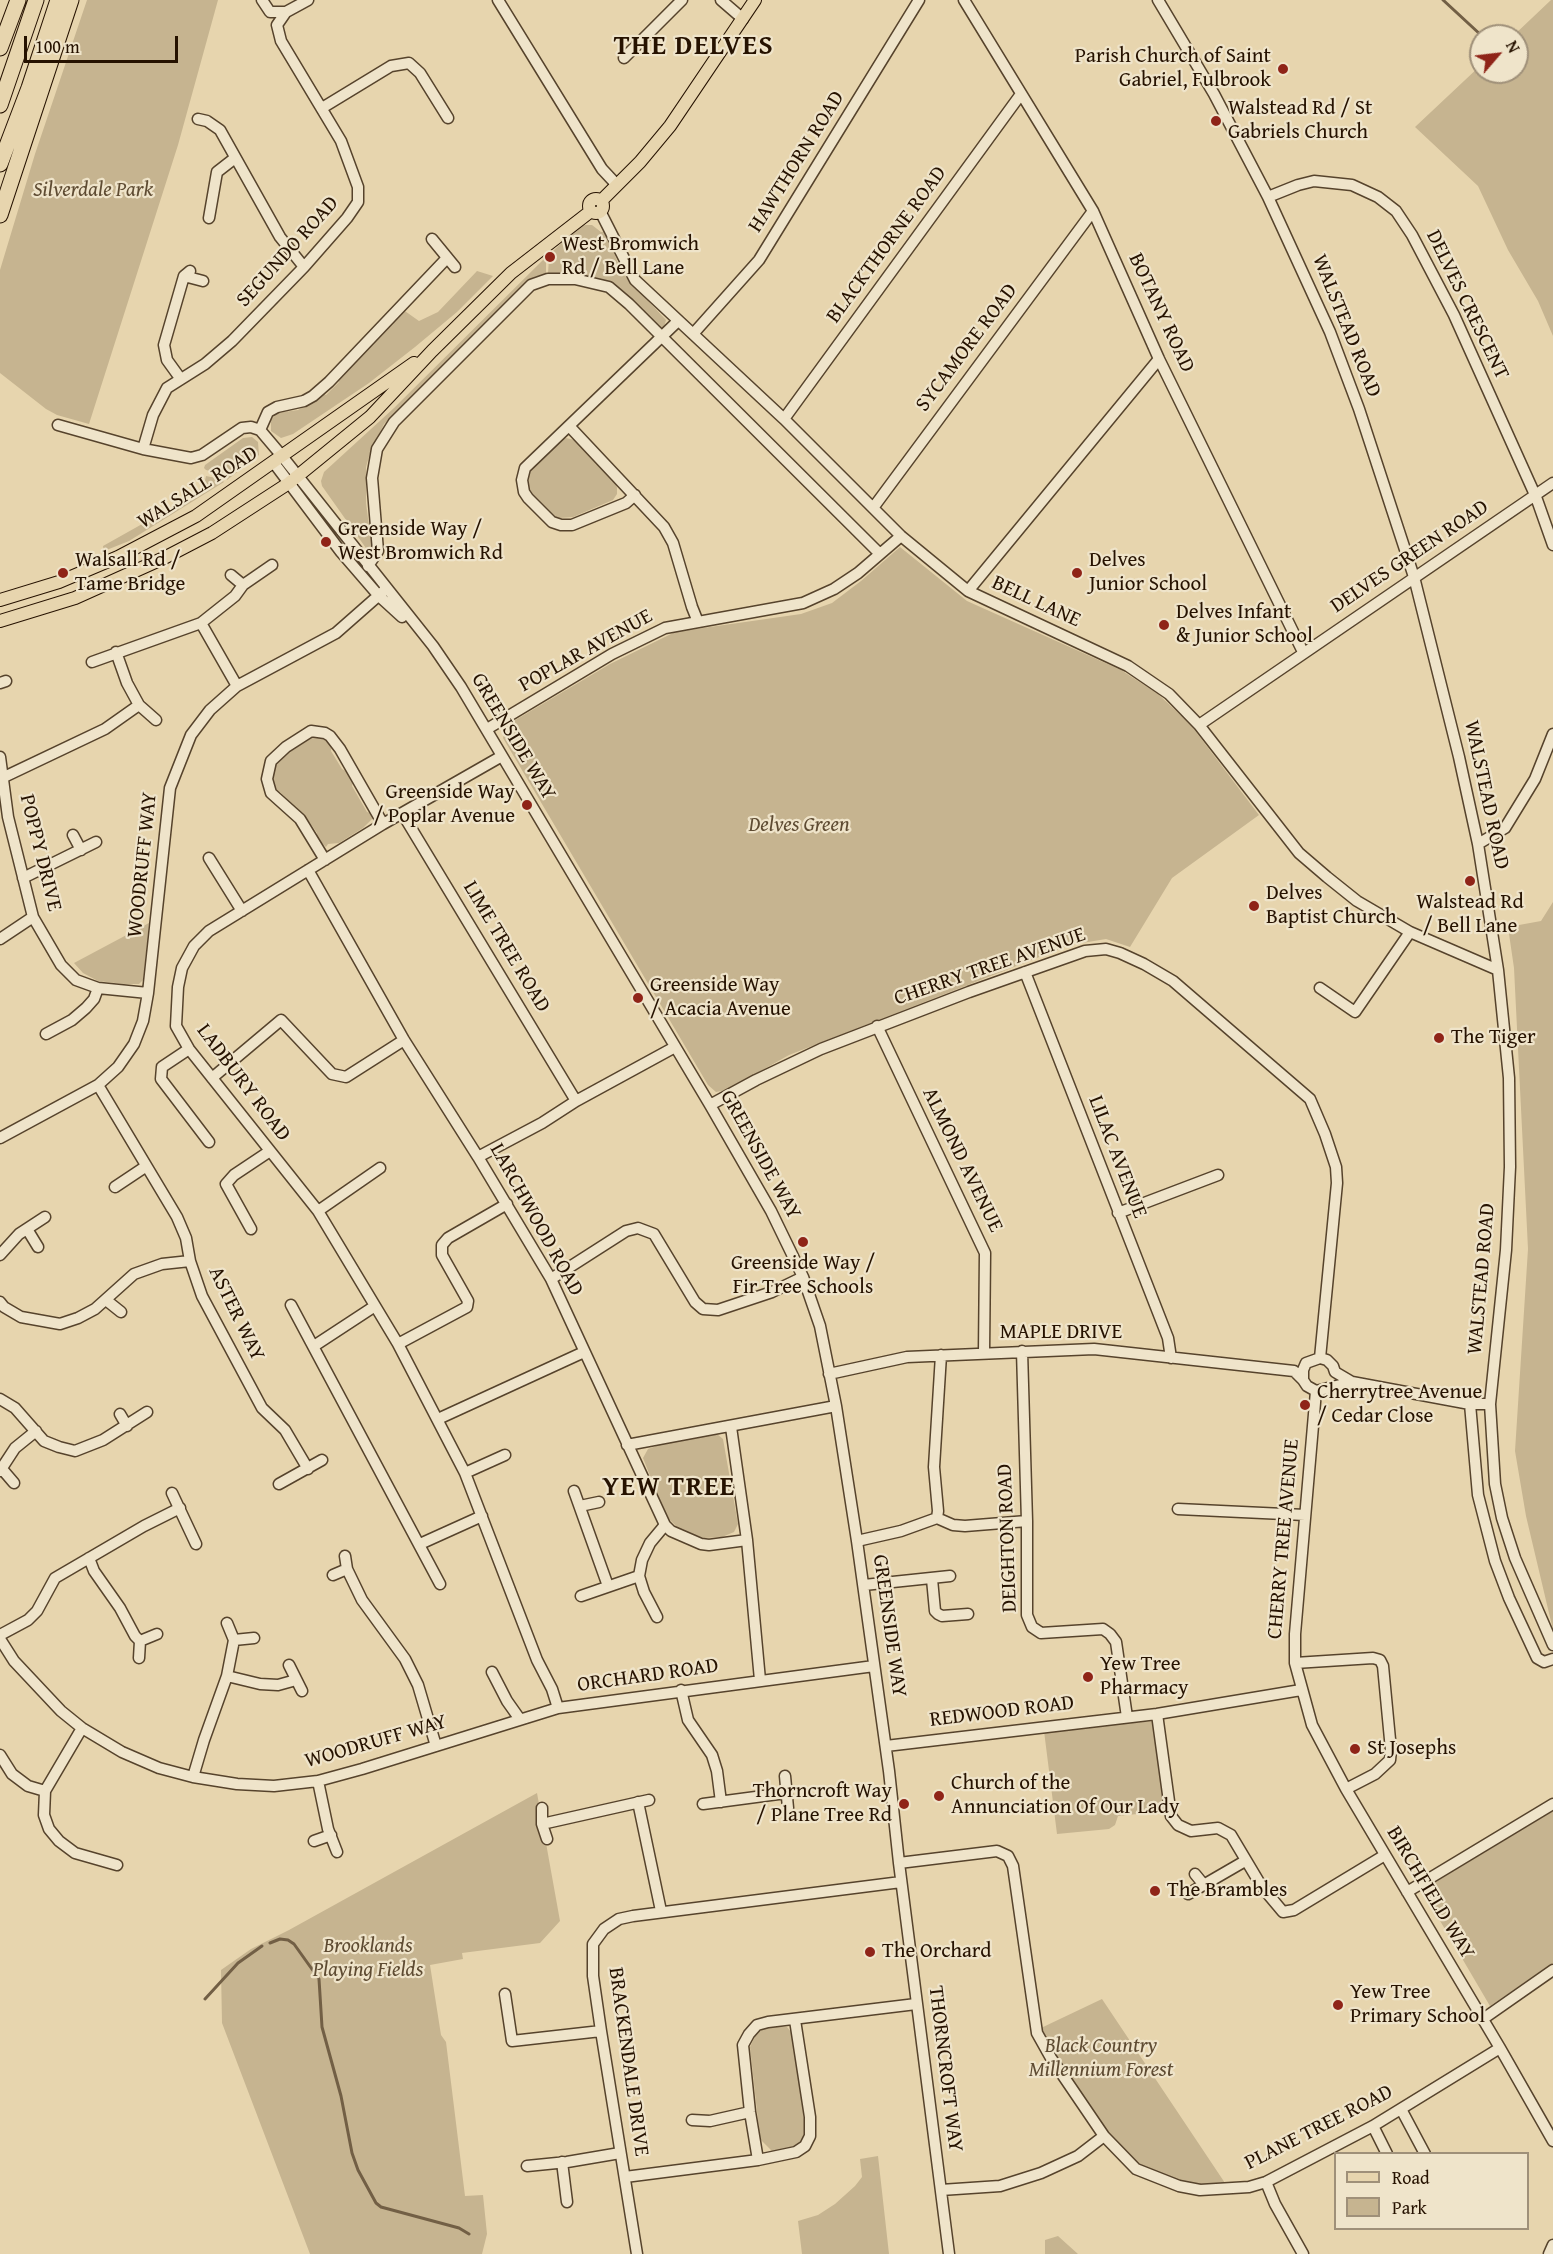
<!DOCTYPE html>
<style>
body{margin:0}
#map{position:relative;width:1553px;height:2254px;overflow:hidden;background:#e7d5ae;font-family:"Gentium Book Plus",serif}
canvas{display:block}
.legend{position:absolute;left:1334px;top:2152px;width:195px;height:78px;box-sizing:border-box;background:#efe4ca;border:2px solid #9f9079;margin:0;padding:8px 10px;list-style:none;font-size:18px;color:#261200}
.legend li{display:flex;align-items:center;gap:12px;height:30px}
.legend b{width:30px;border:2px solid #9f9079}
.north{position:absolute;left:1469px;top:24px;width:60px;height:60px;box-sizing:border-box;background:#efe4ca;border:2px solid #9f9079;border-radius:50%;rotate:62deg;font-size:16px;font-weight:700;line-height:24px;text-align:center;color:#261200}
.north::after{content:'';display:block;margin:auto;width:21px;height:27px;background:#8f2418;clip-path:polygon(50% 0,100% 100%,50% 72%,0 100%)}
.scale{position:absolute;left:24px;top:36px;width:154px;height:27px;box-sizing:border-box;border:3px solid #261200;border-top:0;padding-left:8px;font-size:18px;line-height:21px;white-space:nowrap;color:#261200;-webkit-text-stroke:4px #efe4ca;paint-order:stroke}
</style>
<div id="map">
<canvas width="1553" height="2254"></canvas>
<ul class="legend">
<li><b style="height:8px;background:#e7d5ae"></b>Road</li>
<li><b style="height:16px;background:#c6b490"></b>Park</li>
</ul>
<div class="north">N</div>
<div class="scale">100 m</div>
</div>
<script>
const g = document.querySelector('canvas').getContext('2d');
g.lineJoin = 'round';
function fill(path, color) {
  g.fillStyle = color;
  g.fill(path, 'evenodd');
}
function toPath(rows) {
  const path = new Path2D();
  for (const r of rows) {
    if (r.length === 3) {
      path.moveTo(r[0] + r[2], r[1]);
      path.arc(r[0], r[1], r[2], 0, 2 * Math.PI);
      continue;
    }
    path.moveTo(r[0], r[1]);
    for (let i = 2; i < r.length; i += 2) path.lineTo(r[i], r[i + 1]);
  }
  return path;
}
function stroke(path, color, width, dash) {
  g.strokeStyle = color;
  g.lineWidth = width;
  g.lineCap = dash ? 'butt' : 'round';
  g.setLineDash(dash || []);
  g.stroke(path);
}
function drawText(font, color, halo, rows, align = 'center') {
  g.font = font + ' "Gentium Book Plus",serif';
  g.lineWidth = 4.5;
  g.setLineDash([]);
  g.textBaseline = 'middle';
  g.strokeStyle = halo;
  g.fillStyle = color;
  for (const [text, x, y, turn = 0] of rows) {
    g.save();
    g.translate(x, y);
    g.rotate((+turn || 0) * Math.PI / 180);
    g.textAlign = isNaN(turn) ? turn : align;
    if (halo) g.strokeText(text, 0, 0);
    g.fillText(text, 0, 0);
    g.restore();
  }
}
fill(toPath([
 [87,0,218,0,178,145,89,424,57,415,46,409,0,373,0,270,35,154],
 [1551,0,1553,0,1553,336,1538,301,1508,250,1478,186,1415,127,1481,65,1481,72,1517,72,1517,36,1513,36],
 [586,225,592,225,601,232,605,231,622,273,666,320,664,327,659,328,614,288,548,274,549,257,553,251,580,226],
 [546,257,546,274,534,277,529,282,384,424,370,453,366,467,366,503,369,526,374,545,372,550,368,551,322,486,321,481,324,472,394,408],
 [477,271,493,276,457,312,415,347,369,383,293,434,281,438,271,431,271,420,277,413,298,410,315,401,323,393,326,395,339,382,337,379,402,309,419,321,438,312],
 [252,437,258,442,259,455,227,480,225,475,206,470,204,468,205,465,243,438],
 [566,438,575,440,615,480,617,488,617,494,613,500,573,517,560,518,556,517,533,494,528,486,526,476,561,440],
 [206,476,221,479,224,482,129,541,104,551,103,546,192,496,204,485],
 [900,547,967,601,1121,670,1158,694,1190,724,1259,815,1172,878,1130,947,1106,939,1070,945,789,1055,727,1090,716,1092,708,1085,503,738,507,725,610,664,675,632,801,614,832,603,861,581],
 [310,735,323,738,332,746,331,751,342,769,348,772,353,782,352,786,367,812,371,813,372,819,363,828,339,843,328,844,326,847,316,838,317,833,308,820,280,792,275,791,273,785,272,774,276,761,289,750,292,750,305,742,306,737],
 [1553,902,1553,1630,1526,1516,1515,1451,1528,1249,1514,968,1508,927,1541,921],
 [149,923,143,980,139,984,124,984,98,981,83,973,74,963],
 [717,1434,723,1439,738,1524,734,1532,722,1537,704,1538,681,1531,666,1516,643,1458,648,1449,659,1445],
 [1155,1721,1166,1811,1118,1816,1115,1825,1109,1829,1057,1834,1044,1731],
 [537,1793,560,1921,540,1943,462,1953,463,1959,430,1965,441,2035,446,2042,465,2196,483,2195,487,2234,482,2254,310,2254,222,2023,221,1970,251,1949,289,1930],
 [1553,1811,1553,1963,1490,2006,1422,1890],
 [1102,1999,1225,2183,1201,2185,1178,2180,1139,2165,1107,2130,1056,2055,1041,2028],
 [772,2026,787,2027,792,2033,805,2126,805,2134,799,2145,786,2151,772,2151,760,2139,750,2047,757,2032],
 [878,2156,889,2254,802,2254,798,2221,818,2215,835,2204,855,2186,862,2177,860,2159],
 [1058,2236,1078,2254,1045,2254,1045,2240]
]), '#c6b490');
stroke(toPath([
 [1443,0,1482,36],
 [270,1943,280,1939,288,1940,294,1944,319,1979,322,2027,341,2096,352,2153,358,2170,376,2203,381,2207,459,2228,469,2234],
 [205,1999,238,1963,262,1946]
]), '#725f45', 3);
const minor = toPath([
 [262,0,270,12,286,12],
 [498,0,602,169,616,184],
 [721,0,743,19],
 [964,0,1093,211,1159,359,1303,652],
 [1158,0,1214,94,1268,197,1330,332,1359,409,1414,577,1459,757,1478,844,1498,970,1509,1078,1510,1167,1506,1250,1490,1404,1495,1484,1502,1518,1515,1558,1553,1645],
 [624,58,682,0],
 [322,108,391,66,409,63,420,73,448,118],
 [198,119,207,121,220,130,280,237,304,267],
 [1268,197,1298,185,1314,181,1352,185,1378,197,1396,211,1412,235,1454,315,1536,497,1553,545],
 [600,211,635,280,784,419,901,536,968,591,1128,666,1169,694,1199,725,1299,853,1327,877,1357,901,1410,932,1498,970],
 [209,218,217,172,235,158],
 [432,239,455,267],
 [184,276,203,281],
 [693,334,759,260,919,0],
 [180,378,167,360,164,345,184,276,190,271],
 [784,419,1021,94],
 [58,425,143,449,191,458,202,455,242,428,251,427,260,430,282,456,433,646,461,687,710,1105,771,1211,803,1277,820,1326,836,1406,857,1541,889,1771,899,1863,949,2254],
 [569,426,664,527,673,543,692,607,698,622],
 [260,430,268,412,277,407,304,401,313,396,329,382,447,258],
 [143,449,153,415,167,388,205,364,232,341,304,267,347,218,358,202,358,187,341,141,281,41,277,25,286,12,308,0],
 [274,463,341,552,379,596,402,617],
 [635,495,626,503,572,525,561,525,552,522,528,498,524,492,522,480,525,468,678,321],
 [873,508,1093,211],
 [368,566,378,551,372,478,377,449,394,422,531,285,548,279,575,279,609,287,629,304,880,554],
 [231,575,243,585],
 [968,591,1159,359],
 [201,623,237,686],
 [116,652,127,683,139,705,156,720],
 [92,662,201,623,235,596,243,585,272,565],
 [0,683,6,681],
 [1199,725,1553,483],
 [487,729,612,654,665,628,803,603,834,589,858,573,901,536],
 [502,756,383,824,209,931,194,946,182,968,178,987,176,1026,189,1049,318,1211,398,1344,465,1473,537,1660,552,1689,558,1708],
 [0,757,8,817,33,917,61,965,76,980,98,988,148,993],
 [2,778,105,729,139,705],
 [402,813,576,1101],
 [73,835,81,850],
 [1478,844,1505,828,1535,779,1553,734],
 [209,858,242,911],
 [325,860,300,819,271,793,267,779,271,761,286,747,311,731,325,733,330,736,340,749,383,824],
 [308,870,404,1040,478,1157,551,1279,665,1525,671,1531,701,1544,709,1545,747,1540],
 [23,878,96,842],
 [0,939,33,917],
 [1025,972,1168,1338,1171,1358],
 [1320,988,1355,1012,1410,932],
 [877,1026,985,1253,984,1353],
 [46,1034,72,1020,86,1008,94,999,98,988],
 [189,1049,162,1067,161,1079,209,1142],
 [212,1078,281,1020,332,1074,346,1077,404,1040],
 [98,1085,177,1217,186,1238,190,1261,202,1296,262,1408,285,1430,308,1469],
 [710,1105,756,1080,821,1049,969,992,1085,951,1106,949,1120,953,1144,964,1173,981,1310,1099,1325,1134,1336,1167,1337,1183,1320,1358],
 [0,1138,98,1085,118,1067,134,1044,143,1021,148,993,170,788,191,735,210,710,237,686,336,633,386,589],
 [478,1157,542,1123,576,1101,675,1047],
 [115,1187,145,1167],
 [318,1211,380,1168],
 [1118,1213,1218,1175],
 [27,1229,38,1247],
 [251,1229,226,1184,234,1175,270,1151],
 [0,1255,19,1234,45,1217],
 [551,1279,626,1231,638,1228,654,1234,695,1302,703,1309,718,1310,772,1292,803,1277],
 [106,1300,121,1312],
 [0,1302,4,1307,21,1317,60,1324,78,1318,95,1309,134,1274,162,1264,190,1261],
 [291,1305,440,1584],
 [398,1344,467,1307,468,1301,442,1255,442,1245,448,1238,507,1204],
 [314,1346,375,1306],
 [1022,1351,1027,1521,1027,1615,1032,1627,1041,1633,1103,1629,1110,1634,1116,1642,1127,1717],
 [829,1374,907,1357,1094,1349,1294,1371,1303,1380],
 [1352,1382,1316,1391,1307,1386,1303,1380,1303,1370,1306,1363,1320,1358,1327,1360,1333,1366,1335,1372,1352,1382,1470,1404,1490,1404],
 [1316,1391,1295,1634,1295,1663,1312,1725,1346,1789,1500,2048,1553,2141],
 [0,1399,15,1408,44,1441,59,1447,75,1451,103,1440,147,1412],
 [1470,1404,1478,1495,1495,1561,1509,1598,1537,1658,1544,1662,1553,1659],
 [120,1414,127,1426],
 [438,1419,584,1352],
 [731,1427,747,1540,760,1680],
 [627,1445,836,1406],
 [2,1469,14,1483],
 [0,1471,15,1448,36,1431],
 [465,1473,505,1455],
 [279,1484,322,1460],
 [574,1491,608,1586],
 [172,1493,196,1544],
 [580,1506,599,1502],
 [1178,1509,1305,1515],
 [937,1518,938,1511,934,1467,941,1355],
 [857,1541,901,1531,937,1518,953,1525,965,1526,1027,1521],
 [420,1544,482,1516],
 [345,1556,347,1569,362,1600,405,1659,418,1685,436,1746],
 [89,1558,94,1571,120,1608,135,1636,140,1641],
 [333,1575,347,1569],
 [932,1579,935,1611,938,1614,942,1616,968,1614],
 [864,1585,950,1576],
 [581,1596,639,1576],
 [657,1617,644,1592,639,1576,642,1560,650,1543,665,1525],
 [0,1635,28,1620,37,1611,55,1578,144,1526,180,1508],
 [0,1639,14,1661,61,1711,82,1728,122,1752,159,1768,193,1777,237,1784,274,1786,318,1781,362,1769,558,1708,874,1666],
 [234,1640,254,1638],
 [139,1658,140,1641,157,1634],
 [1295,1663,1373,1658,1380,1660,1383,1666,1391,1750,1390,1760,1375,1774,1346,1789],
 [289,1665,302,1691],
 [492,1672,507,1701,519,1718],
 [227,1676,260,1684,278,1685,296,1680],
 [681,1690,688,1720,712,1755,717,1771,721,1802],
 [1157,1714,1171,1816,1178,1825,1191,1831,1218,1828,1231,1835,1262,1887,1283,1912,1294,1910,1385,1855],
 [82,1728,45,1791,44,1815,49,1829,59,1841,75,1853,117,1865],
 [886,1746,1157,1714,1301,1690],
 [0,1755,12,1774,28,1786,45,1791],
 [785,1776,788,1808],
 [193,1777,204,1740,227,1676,234,1640,227,1623],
 [318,1781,328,1829,337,1852],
 [638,1802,661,1911],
 [703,1804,786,1793],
 [542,1808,542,1824,547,1839],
 [542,1824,649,1800],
 [314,1841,331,1835],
 [899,1863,997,1851,1008,1856,1013,1866,1037,2033,1051,2058,1104,2136,1136,2169,1179,2186,1200,2190,1249,2187,1266,2182,1373,2126,1500,2048],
 [1195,1874,1204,1885],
 [1407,1892,1553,1804],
 [1188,1894,1245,1861],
 [505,1994,512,2041,601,2031],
 [1483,2019,1553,1970],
 [1401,2109,1425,2154],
 [692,2120,710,2121,750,2112],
 [1373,2126,1387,2154],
 [758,2160,750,2112,743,2045,749,2034,757,2025,768,2022,916,2004],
 [562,2162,567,2202],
 [527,2166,567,2162,620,2153],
 [625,2177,758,2160,796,2152,805,2146,810,2136,810,2117,795,2020],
 [1266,2182,1275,2204,1303,2254],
 [941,2190,1000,2186,1041,2173,1078,2156,1104,2136],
 [637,2254,601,2031,593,1976,593,1944,604,1929,619,1919,633,1916,901,1882],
 [1549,2254,1553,2245]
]);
const major = toPath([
 [596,206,7],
 [601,201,640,162,670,126,755,0],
 [0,600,59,582,118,557,196,516,414,363],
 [0,621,75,598,164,558,212,533,289,483,370,417,432,351,511,273,591,211]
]);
const highway = toPath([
 [0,48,18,0],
 [0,105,36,0],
 [0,164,29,88,58,0],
 [0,215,71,0]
]);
stroke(minor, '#56432c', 13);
stroke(major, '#261200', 14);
stroke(highway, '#261200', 17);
stroke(minor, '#efe4ca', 10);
stroke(major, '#e7d5ae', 12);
stroke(highway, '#e7d5ae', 15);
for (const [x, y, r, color] of [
 [1283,69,6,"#8f2418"],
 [1216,121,6,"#8f2418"],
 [550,257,6,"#8f2418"],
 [326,542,6,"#8f2418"],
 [63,573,6,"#8f2418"],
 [1077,573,6,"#8f2418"],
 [1164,625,6,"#8f2418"],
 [527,805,6,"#8f2418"],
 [1470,881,6,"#8f2418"],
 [1254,906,6,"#8f2418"],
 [638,998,6,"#8f2418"],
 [1439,1038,6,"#8f2418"],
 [803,1242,6,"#8f2418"],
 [1305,1405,6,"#8f2418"],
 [1088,1677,6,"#8f2418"],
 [1355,1749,6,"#8f2418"],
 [939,1796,6,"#8f2418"],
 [904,1804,6,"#8f2418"],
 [1155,1891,6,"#8f2418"],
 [870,1952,6,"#8f2418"],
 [1338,2005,6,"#8f2418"]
]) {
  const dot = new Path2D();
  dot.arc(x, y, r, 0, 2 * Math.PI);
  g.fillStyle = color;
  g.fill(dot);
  stroke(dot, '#efe4ca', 2);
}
drawText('21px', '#261200', '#efe4ca', [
 ["Parish Church of Saint",1271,57,"right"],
 ["Gabriel, Fulbrook",1271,81,"right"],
 ["Walstead Rd / St",1228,109],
 ["Gabriels Church",1228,133],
 ["West Bromwich",562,245],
 ["Rd / Bell Lane",562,269],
 ["Greenside Way /",338,530],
 ["West Bromwich Rd",338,554],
 ["Walsall Rd /",75,561],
 ["Tame Bridge",75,585],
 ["Delves",1089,561],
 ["Junior School",1089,585],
 ["Delves Infant",1176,613],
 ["& Junior School",1176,637],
 ["Greenside Way",515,793,"right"],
 ["/ Poplar Avenue",515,817,"right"],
 ["Delves",1266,894],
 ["Baptist Church",1266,918],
 ["Walstead Rd",1470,903,"center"],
 ["/ Bell Lane",1470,927,"center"],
 ["Greenside Way",650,986],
 ["/ Acacia Avenue",650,1010],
 ["The Tiger",1451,1038],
 ["Greenside Way /",803,1264,"center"],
 ["Fir Tree Schools",803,1288,"center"],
 ["Cherrytree Avenue",1317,1393],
 ["/ Cedar Close",1317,1417],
 ["Yew Tree",1100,1665],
 ["Pharmacy",1100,1689],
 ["St Josephs",1367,1749],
 ["Church of the",951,1784],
 ["Annunciation Of Our Lady",951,1808],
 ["Thorncroft Way",892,1792,"right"],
 ["/ Plane Tree Rd",892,1816,"right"],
 ["The Brambles",1167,1891],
 ["The Orchard",882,1952],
 ["Yew Tree",1350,1993],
 ["Primary School",1350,2017]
], 'left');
drawText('21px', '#261200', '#efe4ca', [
 ["HAWTHORN ROAD",797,162,-58],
 ["BLACKTHORNE ROAD",887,245,-54],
 ["SEGUNDO ROAD",288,252,-48],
 ["DELVES CRESCENT",1467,305,64],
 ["BOTANY ROAD",1161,313,65],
 ["WALSTEAD ROAD",1346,326,68],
 ["SYCAMORE ROAD",967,348,-53],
 ["WALSALL ROAD",198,488,-32],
 ["DELVES GREEN ROAD",1410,557,-34],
 ["BELL LANE",1036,602,25],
 ["POPLAR AVENUE",586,651,-29],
 ["GREENSIDE WAY",513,737,59],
 ["WALSTEAD ROAD",1486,795,78],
 ["POPPY DRIVE",40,853,76],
 ["WOODRUFF WAY",143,865,-84],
 ["LIME TREE ROAD",506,947,59],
 ["CHERRY TREE AVENUE",990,967,-19],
 ["LADBURY ROAD",243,1083,53],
 ["GREENSIDE WAY",760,1155,61],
 ["LILAC AVENUE",1117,1157,69],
 ["ALMOND AVENUE",962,1160,64],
 ["LARCHWOOD ROAD",536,1220,61],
 ["WALSTEAD ROAD",1482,1279,-85],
 ["ASTER WAY",236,1314,64],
 ["MAPLE DRIVE",1061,1333],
 ["DEIGHTON ROAD",1008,1538,-92],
 ["CHERRY TREE AVENUE",1284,1539,-85],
 ["GREENSIDE WAY",889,1626,82],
 ["ORCHARD ROAD",648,1676,-8],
 ["REDWOOD ROAD",1002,1712,-7],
 ["WOODRUFF WAY",376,1742,-16],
 ["BIRCHFIELD WAY",1430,1893,59],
 ["BRACKENDALE DRIVE",628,2062,82],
 ["THORNCROFT WAY",945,2069,83],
 ["PLANE TREE ROAD",1319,2128,-27]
]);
drawText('italic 21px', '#5e4b32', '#efe4ca', [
 ["Silverdale Park",93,191],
 ["Delves Green",799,826],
 ["Brooklands",368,1947],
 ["Playing Fields",368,1971],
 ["Black Country",1101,2047],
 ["Millennium Forest",1101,2071]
]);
g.letterSpacing = '1.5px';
drawText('bold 27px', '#261200', '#efe4ca', [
 ["THE DELVES",694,47],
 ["YEW TREE",669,1488]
]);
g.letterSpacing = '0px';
</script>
